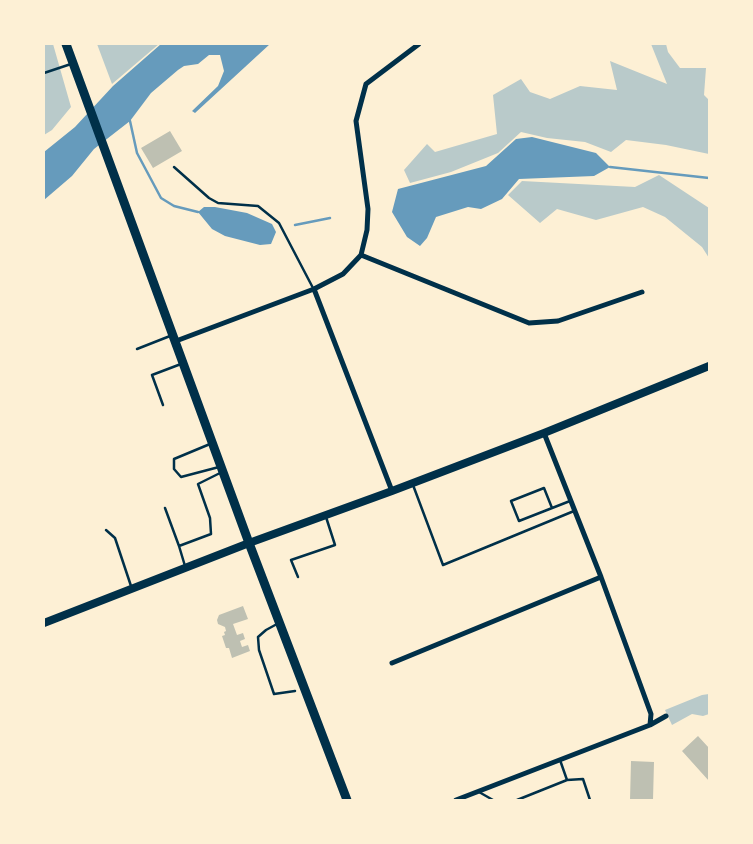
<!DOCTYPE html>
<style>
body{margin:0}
#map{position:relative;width:753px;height:844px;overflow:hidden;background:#fdf0d5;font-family:"IBM Plex Sans",sans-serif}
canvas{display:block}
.frame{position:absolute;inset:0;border:45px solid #fdf0d5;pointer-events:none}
</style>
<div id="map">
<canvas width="753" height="844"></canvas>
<div class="frame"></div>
</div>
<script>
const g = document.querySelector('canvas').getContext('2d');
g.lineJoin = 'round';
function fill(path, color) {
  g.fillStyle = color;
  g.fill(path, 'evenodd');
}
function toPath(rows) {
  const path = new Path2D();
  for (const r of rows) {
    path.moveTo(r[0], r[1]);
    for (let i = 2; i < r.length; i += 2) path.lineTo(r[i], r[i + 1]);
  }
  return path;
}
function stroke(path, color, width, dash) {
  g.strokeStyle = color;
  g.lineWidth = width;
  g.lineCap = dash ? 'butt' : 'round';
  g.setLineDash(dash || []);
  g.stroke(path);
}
fill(toPath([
 [44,44,53,44,71,107,52,130,44,135],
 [97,44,159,44,112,84],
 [651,44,666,44,668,52,680,68,706,68,704,95,709,100,709,154,666,145,626,140,611,152,585,142,547,138,521,132,498,153,451,172,410,183,404,170,427,144,435,152,497,134,493,95,521,79,530,92,550,99,580,86,617,90,610,61,667,84],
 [659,175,709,208,709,258,702,247,665,217,643,207,596,220,557,209,540,223,508,195,522,181,635,187],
 [709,694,709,714,703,716,692,714,672,725,665,710,702,695]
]), '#b9caca');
fill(toPath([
 [161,44,270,44,195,113,192,111,218,86,224,71,220,55,209,55,198,64,184,66,178,70,151,93,130,121,94,149,72,176,44,200,44,152,75,127,113,86],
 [532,137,596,153,610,167,594,176,519,179,502,199,481,209,468,207,436,217,427,238,420,246,407,237,392,212,398,189,486,166,516,139],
 [204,207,215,207,247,213,272,224,276,232,271,244,260,245,225,236,212,229,198,212]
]), '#669bbc');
stroke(toPath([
 [130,121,137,153,161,198,174,206,198,212],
 [610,167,709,178],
 [295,225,330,218]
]), '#669bbc', 2.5);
fill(toPath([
 [170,131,182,151,153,168,141,148],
 [243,606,248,619,233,624,237,635,243,633,245,639,240,641,242,647,248,645,250,651,232,658,229,648,226,648,222,636,225,635,224,632,226,631,225,627,218,624,217,620,219,615],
 [698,736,709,748,709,781,682,751],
 [631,761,654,762,653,800,630,800]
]), '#bec0b2');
stroke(toPath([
 [44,73,71,64],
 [174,167,209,198,218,203,258,206,279,223,313,288],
 [137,349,170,336],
 [163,405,152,375,181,364],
 [210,444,174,459,174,469,181,477,219,467],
 [413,485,443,565,574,511],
 [165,508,179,546,185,566],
 [552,508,544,488,511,501,519,521,570,501],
 [106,530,115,538,131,586],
 [179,546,211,534,210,518,198,484,220,473],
 [298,577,291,560,335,545,326,517],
 [277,624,266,630,258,637,259,650,274,694,295,691],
 [567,780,583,779,590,800],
 [479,792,493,800],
 [517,800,567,780,560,760]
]), '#003049', 2.5);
stroke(toPath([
 [361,255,529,323,558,321,642,292],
 [314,289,392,491],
 [176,341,314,289,343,274,361,255,367,230,368,209,356,121,366,84,419,44],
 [544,433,601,577,651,714,650,725],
 [392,663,601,577],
 [456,800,650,725,666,716]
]), '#003049', 5);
stroke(toPath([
 [44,623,249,543,392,491,544,433,709,366]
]), '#003049', 8);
stroke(toPath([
 [66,44,249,543,347,800]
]), '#003049', 9);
</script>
